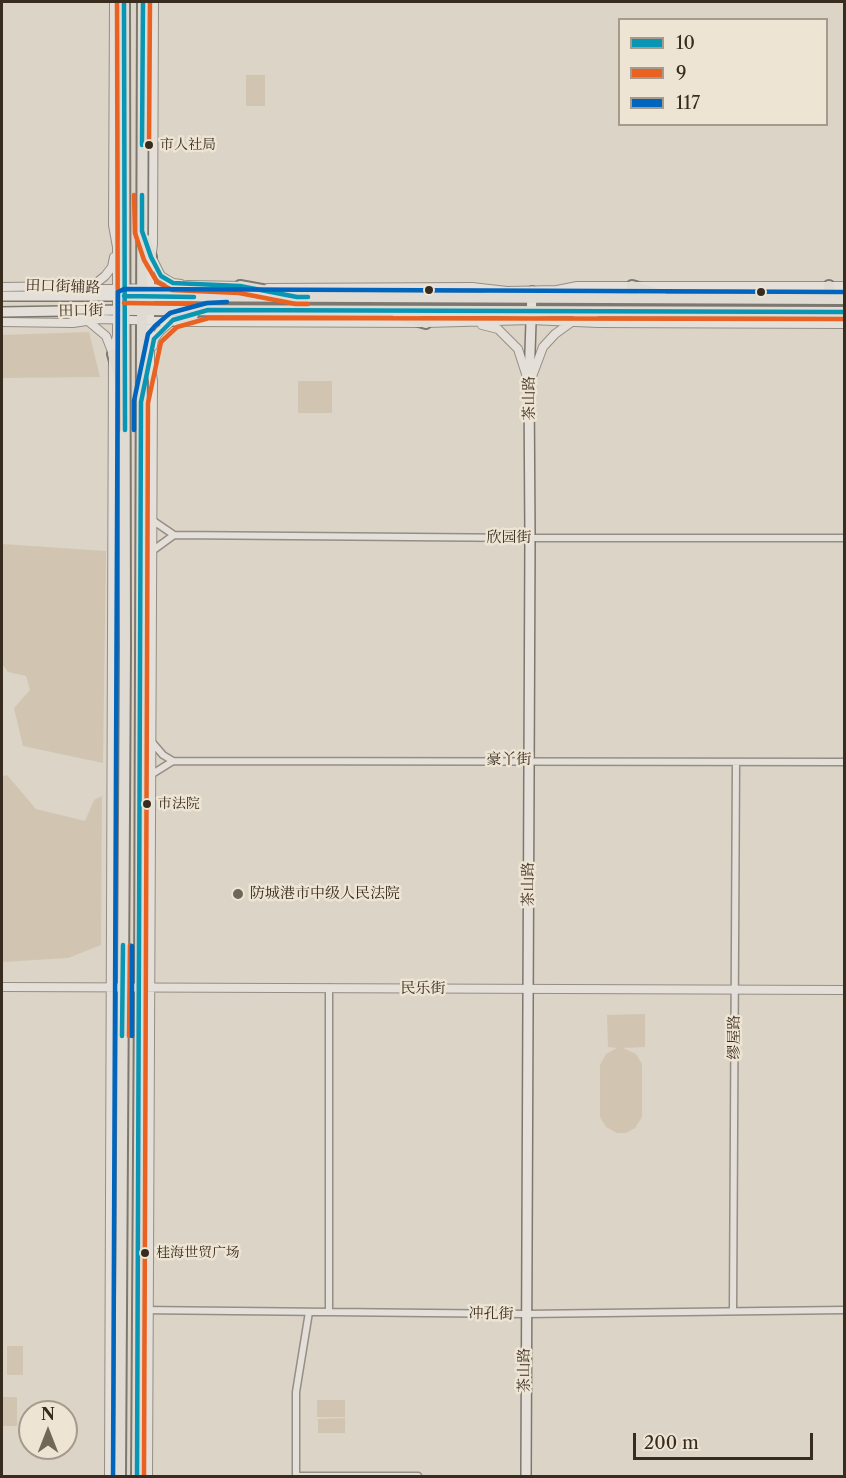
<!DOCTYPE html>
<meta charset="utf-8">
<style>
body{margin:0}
#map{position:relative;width:846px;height:1478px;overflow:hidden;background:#dcd4c6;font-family:"Libre Caslon Text",serif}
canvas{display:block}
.frame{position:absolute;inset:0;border:3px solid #382c1f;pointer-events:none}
.legend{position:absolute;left:618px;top:18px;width:210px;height:108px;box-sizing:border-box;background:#eee4d4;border:2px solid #a59a8c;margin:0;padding:8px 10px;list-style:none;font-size:18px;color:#382c1f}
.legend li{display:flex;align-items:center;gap:12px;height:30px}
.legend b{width:30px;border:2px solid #a59a8c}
.north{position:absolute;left:18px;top:1400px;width:60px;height:60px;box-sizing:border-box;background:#eee4d4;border:2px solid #a59a8c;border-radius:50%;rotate:0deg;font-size:16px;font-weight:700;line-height:24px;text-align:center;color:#382c1f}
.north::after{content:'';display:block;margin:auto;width:21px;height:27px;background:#716759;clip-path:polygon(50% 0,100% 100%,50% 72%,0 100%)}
.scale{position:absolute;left:633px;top:1433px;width:180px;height:27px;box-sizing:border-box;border:3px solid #382c1f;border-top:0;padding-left:8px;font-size:18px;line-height:21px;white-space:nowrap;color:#382c1f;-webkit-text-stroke:4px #eee4d4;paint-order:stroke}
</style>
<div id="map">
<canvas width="846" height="1478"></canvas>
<div class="frame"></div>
<ul class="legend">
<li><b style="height:8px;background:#0896b4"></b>10</li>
<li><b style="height:8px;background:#e96222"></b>9</li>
<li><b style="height:8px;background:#0065bd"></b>117</li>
</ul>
<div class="north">N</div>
<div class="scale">200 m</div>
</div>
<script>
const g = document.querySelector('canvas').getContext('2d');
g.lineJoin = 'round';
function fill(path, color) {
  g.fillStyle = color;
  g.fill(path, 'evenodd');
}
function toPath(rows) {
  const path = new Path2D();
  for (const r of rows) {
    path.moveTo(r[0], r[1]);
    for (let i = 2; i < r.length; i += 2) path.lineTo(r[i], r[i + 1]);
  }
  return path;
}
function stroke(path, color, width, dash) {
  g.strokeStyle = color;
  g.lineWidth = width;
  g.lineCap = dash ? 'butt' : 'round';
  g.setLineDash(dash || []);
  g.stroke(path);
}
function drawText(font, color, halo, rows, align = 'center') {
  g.font = font + ' "Libre Caslon Text","Noto Serif SC",serif';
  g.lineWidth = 5;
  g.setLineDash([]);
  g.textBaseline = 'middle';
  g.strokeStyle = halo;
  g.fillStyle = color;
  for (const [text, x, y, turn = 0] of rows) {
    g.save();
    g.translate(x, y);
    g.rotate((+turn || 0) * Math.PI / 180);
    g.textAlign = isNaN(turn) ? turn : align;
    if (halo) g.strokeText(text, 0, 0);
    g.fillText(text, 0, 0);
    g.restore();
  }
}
fill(toPath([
 [246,75,265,75,265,106,246,106],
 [89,332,100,377,2,378,2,335],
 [298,381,332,381,332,413,298,413],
 [2,544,106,551,103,763,23,746,14,708,30,690,26,676,8,672,2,664],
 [7,775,36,809,85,821,94,800,102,796,101,945,68,958,2,962,2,777],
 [645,1014,645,1047,623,1048,636,1054,642,1064,642,1117,635,1128,626,1133,617,1133,606,1127,600,1117,600,1065,606,1054,617,1048,608,1047,607,1015],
 [7,1346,23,1346,23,1375,7,1375],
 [2,1397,17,1397,17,1426,2,1426],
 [317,1400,345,1400,345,1417,317,1417],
 [345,1418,345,1433,318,1433,318,1419]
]), '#d1c5b2');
const minor = toPath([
 [174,535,530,538,844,538],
 [141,551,152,551,174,535,152,520,141,520],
 [140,742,151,741,163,755,173,761,149,776],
 [173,761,844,762],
 [138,1310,525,1314,844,1310],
 [733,1311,736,762],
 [309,1312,296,1392,296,1476,418,1476],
 [329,1312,329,988]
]);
const tertiary = toPath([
 [152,258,161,276,173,283,181,284],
 [2,287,72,286,98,289,172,288,188,285,244,286],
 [90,288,105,276,112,267,114,257],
 [268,288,472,287,507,291,557,290,577,286,844,286],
 [66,312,88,321,106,336,113,354],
 [2,322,73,323,100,319,192,322,426,323,531,320,598,323,844,324],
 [482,325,498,329,518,349,528,380],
 [153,346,154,339,160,331,173,320],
 [531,379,543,347,555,334,573,321,596,313],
 [2,987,844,990],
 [109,1476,113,354,117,335,117,247,113,225,114,2],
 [148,1476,153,381,150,362,150,269,153,244,154,2]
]);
const secondary = toPath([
 [2,296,124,296],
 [2,312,124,310],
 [526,1476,530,538,529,383,532,291]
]);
const primary = toPath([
 [240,286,273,292],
 [632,286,661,295],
 [829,286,829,299],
 [124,296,844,299],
 [124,310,844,312],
 [398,315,426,323],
 [173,320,193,315]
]);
const trunk = toPath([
 [145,239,151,257],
 [113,354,121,383],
 [120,1476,125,647,124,2],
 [137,1476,140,988,143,2]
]);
stroke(minor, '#948e85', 9);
stroke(tertiary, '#948e85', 10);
stroke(secondary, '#7d786f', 12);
stroke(primary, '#7d786f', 14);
stroke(trunk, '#7d786f', 14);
stroke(minor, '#e4e0d9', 6);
stroke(tertiary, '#e4e0d9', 8);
stroke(secondary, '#e4e0d9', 9);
stroke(primary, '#dfdbd3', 10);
stroke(trunk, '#dfdbd3', 10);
stroke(toPath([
 [124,2,125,430],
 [142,145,143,2],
 [142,195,142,231,151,257,161,276,173,283,240,286,297,297,308,297],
 [124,296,194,297],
 [122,1036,123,945],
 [137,1476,141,402,154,339,173,320,208,310,844,312]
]), '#0896b4', 4.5);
stroke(toPath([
 [117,2,118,430],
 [149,145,150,2],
 [134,195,135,233,144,260,157,282,172,290,239,293,296,304,308,304],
 [124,303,194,304],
 [129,1036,130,945],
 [144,1476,148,403,161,342,177,327,209,318,844,319]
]), '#e96222', 4.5);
stroke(toPath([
 [134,430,134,401,148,334,155,326,170,313,207,303,227,302],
 [132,946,132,1036],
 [113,1476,118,292,124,289,844,292]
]), '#0065bd', 4.5);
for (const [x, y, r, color] of [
 [149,145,5,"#382c1f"],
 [429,290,5,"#382c1f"],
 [761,292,5,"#382c1f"],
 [147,804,5,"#382c1f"],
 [238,894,6,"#716759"],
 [145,1253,5,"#382c1f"]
]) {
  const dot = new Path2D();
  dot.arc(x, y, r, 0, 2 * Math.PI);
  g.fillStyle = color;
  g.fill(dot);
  stroke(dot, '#eee4d4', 2);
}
drawText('14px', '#382c1f', '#eee4d4', [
 ["市人社局",160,145],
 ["巿法院",158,804],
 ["桂海世贸广场",156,1253]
], 'left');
drawText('15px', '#382c1f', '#eee4d4', [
 ["田口街辅路",63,287,2],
 ["田口街",81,311,-1],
 ["茶山路",530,398,-90],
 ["欣园街",509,538],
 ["豪丫街",509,760],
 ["茶山路",529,884,-90],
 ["民乐街",423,989],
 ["缪屋路",735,1037,-90],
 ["冲孔街",491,1314,1],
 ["茶山路",525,1370,-90]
]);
drawText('15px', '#382c1f', '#eee4d4', [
 ["防城港市中级人民法院",250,894]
], 'left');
</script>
